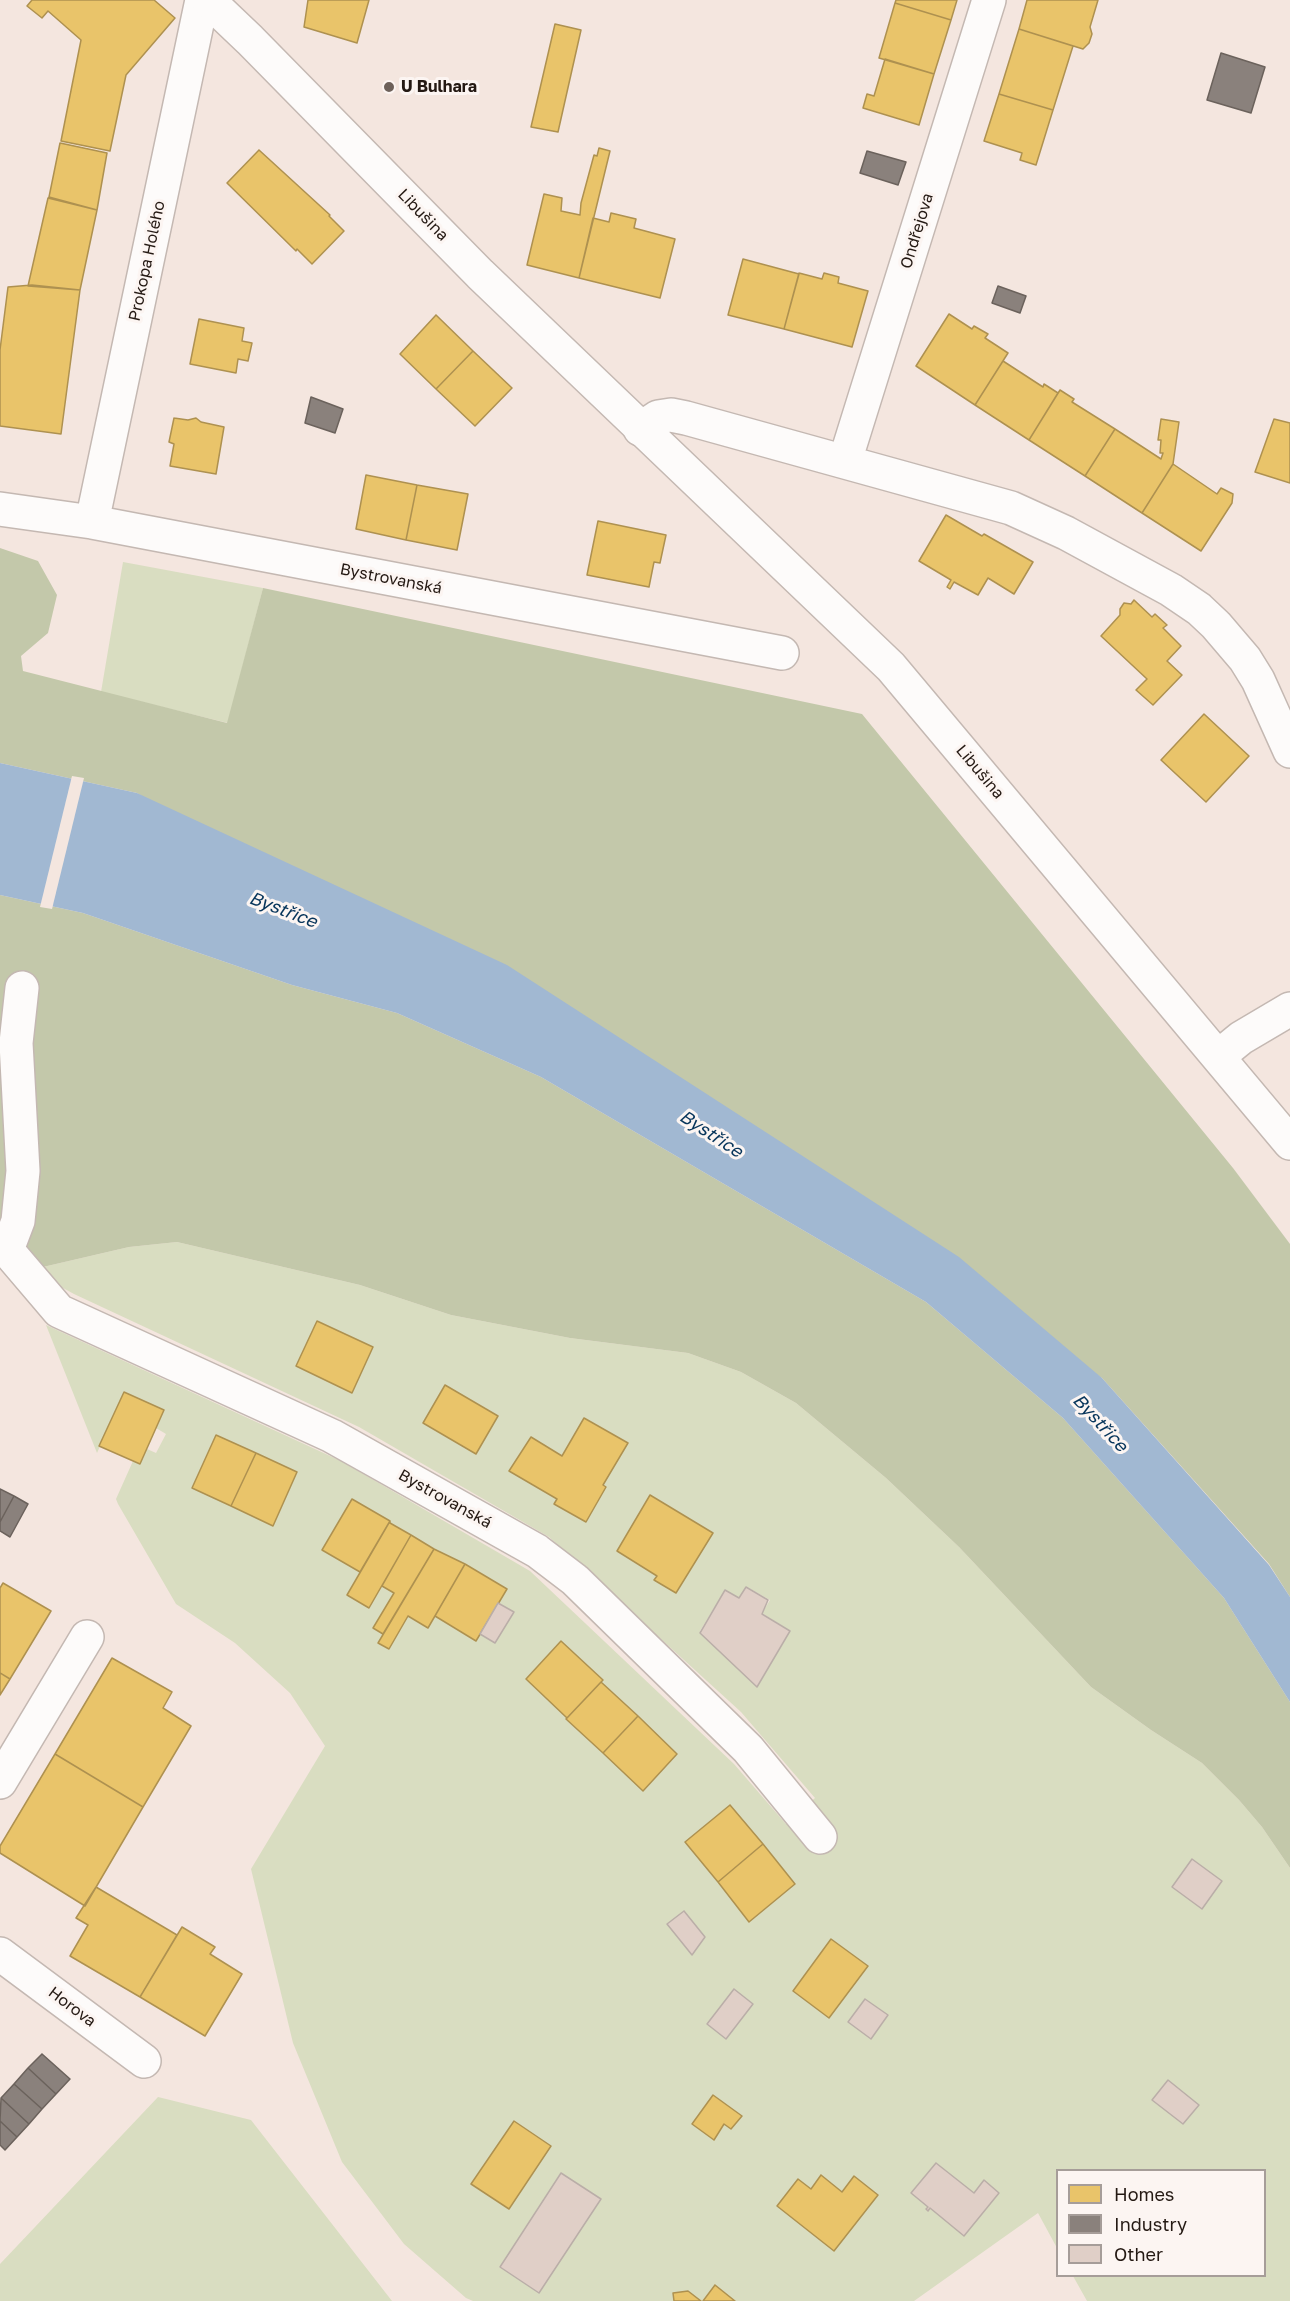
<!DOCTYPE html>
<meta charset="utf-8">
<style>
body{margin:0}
#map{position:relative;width:1290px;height:2301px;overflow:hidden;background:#f4e6df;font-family:"Golos Text",sans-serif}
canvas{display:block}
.legend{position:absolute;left:1056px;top:2169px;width:210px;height:108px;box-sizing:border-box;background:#fcf5f2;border:2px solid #a69d99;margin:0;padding:8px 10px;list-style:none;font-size:18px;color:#241913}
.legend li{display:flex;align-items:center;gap:12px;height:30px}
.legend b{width:30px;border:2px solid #a69d99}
</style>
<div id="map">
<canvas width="1290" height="2301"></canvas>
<ul class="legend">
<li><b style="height:16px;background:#e9c46a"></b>Homes</li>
<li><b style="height:16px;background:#8a817c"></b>Industry</li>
<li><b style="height:16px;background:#e0cfc7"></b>Other</li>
</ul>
</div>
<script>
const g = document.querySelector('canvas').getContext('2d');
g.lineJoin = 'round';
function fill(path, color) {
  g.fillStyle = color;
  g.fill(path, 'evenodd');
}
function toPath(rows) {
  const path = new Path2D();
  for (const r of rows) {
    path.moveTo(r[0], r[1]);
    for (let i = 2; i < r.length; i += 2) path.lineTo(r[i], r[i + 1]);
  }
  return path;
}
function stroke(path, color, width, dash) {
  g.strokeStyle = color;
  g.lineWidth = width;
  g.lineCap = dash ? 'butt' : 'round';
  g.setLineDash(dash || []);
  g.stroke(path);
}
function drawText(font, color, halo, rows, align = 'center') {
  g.font = font + ' "Golos Text",sans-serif';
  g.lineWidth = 6;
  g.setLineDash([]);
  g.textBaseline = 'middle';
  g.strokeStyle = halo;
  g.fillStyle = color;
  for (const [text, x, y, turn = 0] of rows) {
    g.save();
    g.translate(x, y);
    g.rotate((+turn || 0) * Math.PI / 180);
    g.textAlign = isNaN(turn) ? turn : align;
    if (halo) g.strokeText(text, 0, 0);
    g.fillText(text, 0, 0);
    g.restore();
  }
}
fill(toPath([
 [123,562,263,588,228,723,101,692],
 [177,1242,360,1285,451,1315,570,1338,688,1353,741,1372,796,1403,886,1478,959,1547,1091,1687,1151,1730,1202,1763,1239,1800,1262,1827,1290,1868,1290,2301,1087,2301,1073,2276,1264,2276,1264,2170,1058,2170,1057,2248,1038,2213,914,2301,473,2301,466,2298,404,2244,342,2162,293,2043,251,1869,325,1746,290,1693,235,1643,176,1604,118,1504,116,1499,133,1461,140,1464,147,1449,156,1453,166,1434,156,1428,164,1410,124,1392,97,1453,46,1325,341,1461,530,1571,734,1764,786,1824,815,1798,741,1712,549,1537,359,1427,74,1294,30,1270,129,1247],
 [747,1587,770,1600,762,1613,790,1631,758,1685,700,1631,725,1590,739,1598],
 [158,2097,251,2120,392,2301,0,2301,0,2264]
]), '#d9ddc1');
fill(toPath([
 [0,548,38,561,57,595,48,633,21,656,23,671,227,723,263,588,862,714,1233,1168,1290,1244,1290,1597,1269,1564,1102,1378,137,793,0,763],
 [0,895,83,913,292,985,397,1013,541,1077,926,1302,1063,1418,1224,1598,1290,1702,1290,1868,1262,1827,1239,1800,1202,1763,1151,1730,1091,1687,959,1547,886,1478,796,1403,741,1372,688,1353,570,1338,451,1315,360,1285,177,1242,129,1247,30,1270,0,1250]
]), '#c3c8aa');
fill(toPath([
 [0,763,137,793,507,965,959,1257,1102,1378,1269,1565,1290,1597,1290,1702,1224,1598,1063,1418,926,1302,541,1077,397,1013,292,985,83,913,0,895]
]), '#a1b8d2');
fill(toPath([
 [72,776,84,778,52,909,40,907]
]), '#f4e6df');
const homes = toPath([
 [32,0,154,0,175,18,126,75,110,151,61,141,81,40,48,11,42,18,27,6,32,0],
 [308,0,369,0,357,43,304,27,308,0],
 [896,0,957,0,951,20,895,3,896,0],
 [1027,0,1098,0,1090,27,1092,34,1089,43,1083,49,1019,29,1027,0],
 [895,3,951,20,934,74,879,58,895,3],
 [555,24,581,30,558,132,531,127,555,24],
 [1019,29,1073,46,1053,110,999,94,1019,29],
 [885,59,934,74,919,125,863,108,867,94,874,96,885,59],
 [999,94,1053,110,1036,165,1020,160,1022,153,984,141,999,94],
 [60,143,107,153,97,210,49,197,60,143],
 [599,148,610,151,579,278,527,265,544,194,562,198,561,211,580,215,581,203,594,155,597,156,599,148],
 [259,150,330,215,329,216,344,231,312,264,297,249,296,251,227,183,259,150],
 [48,198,97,210,80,290,28,286,48,198],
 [611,213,636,219,634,228,675,239,660,298,579,278,593,218,609,222,611,213],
 [743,259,799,274,784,329,728,315,743,259],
 [799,273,822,279,824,273,839,277,838,283,868,291,852,347,784,329,799,273],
 [32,285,80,290,61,434,0,426,0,350,8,287,32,285],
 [949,314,972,329,974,326,988,334,985,338,1008,353,975,405,916,366,949,314],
 [436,315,473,351,436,389,400,354,436,315],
 [199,319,244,328,242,341,252,343,248,361,238,359,236,373,190,364,199,319],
 [473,351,512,388,475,426,436,389,473,351],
 [1003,361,1043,387,1044,384,1058,393,1029,440,975,405,1003,361],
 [1060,390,1074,399,1072,402,1115,429,1085,476,1029,440,1060,390],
 [174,418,188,420,196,418,201,422,224,427,216,474,170,466,174,444,169,442,174,418],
 [1161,419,1179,422,1173,464,1142,513,1085,476,1115,429,1161,459,1163,453,1160,453,1161,440,1158,440,1161,419],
 [1274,419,1290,423,1290,483,1255,472,1274,419],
 [1173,464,1217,494,1221,488,1233,494,1232,503,1201,551,1142,513,1173,464],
 [366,475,417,485,406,540,356,529,366,475],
 [417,485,468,494,457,550,406,540,417,485],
 [946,515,982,536,984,534,1033,562,1014,594,988,578,978,595,954,582,950,589,947,587,951,580,919,561,946,515],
 [598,521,666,535,660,563,654,562,649,587,587,575,598,521],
 [1134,600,1152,617,1155,614,1167,625,1163,628,1181,646,1167,661,1182,675,1153,705,1136,690,1147,679,1101,636,1120,615,1120,609,1124,603,1131,604,1134,600],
 [1204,714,1249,756,1206,802,1161,760,1204,714],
 [317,1321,373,1347,352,1393,296,1366,317,1321],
 [445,1385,498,1416,476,1454,423,1423,445,1385],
 [124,1392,164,1410,140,1464,99,1446,124,1392],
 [584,1418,628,1443,603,1485,606,1487,586,1522,554,1504,557,1499,509,1471,531,1437,562,1456,584,1418],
 [216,1435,256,1453,231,1506,192,1488,216,1435],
 [256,1453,297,1472,273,1526,231,1506,256,1453],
 [650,1495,713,1533,676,1593,654,1580,657,1576,617,1551,650,1495],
 [352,1499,390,1521,360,1572,322,1550,352,1499],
 [390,1521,390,1523,411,1535,369,1608,347,1595,390,1521],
 [411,1535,434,1549,383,1634,373,1628,394,1593,382,1586,411,1535],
 [434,1549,465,1564,428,1628,408,1616,389,1649,378,1643,434,1549],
 [465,1564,507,1589,476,1641,435,1616,465,1564],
 [3,1583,51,1611,10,1679,0,1673,0,1588,3,1583],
 [561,1641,603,1680,567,1718,526,1679,561,1641],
 [112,1658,172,1692,163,1708,191,1726,143,1807,55,1754,112,1658],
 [0,1673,10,1679,0,1695,0,1673],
 [601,1682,638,1716,603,1753,566,1719,601,1682],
 [638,1716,677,1754,643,1791,603,1753,638,1716],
 [55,1754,143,1807,85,1906,0,1853,0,1846,55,1754],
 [730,1805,763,1844,718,1882,685,1842,730,1805],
 [763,1844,795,1884,749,1922,718,1882,763,1844],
 [96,1887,177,1935,140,1997,70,1956,88,1925,76,1918,96,1887],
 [182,1927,215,1947,210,1954,242,1974,205,2036,140,1997,182,1927],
 [831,1939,868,1966,829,2018,793,1991,831,1939],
 [713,2095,742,2116,731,2129,724,2124,714,2140,692,2124,713,2095],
 [514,2121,551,2146,509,2209,471,2184,514,2121],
 [821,2175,842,2192,854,2176,878,2195,834,2251,777,2206,798,2179,811,2189,821,2175],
 [715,2285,735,2301,703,2301,715,2285],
 [688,2291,701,2301,674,2301,673,2293,688,2291]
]);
fill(homes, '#e9c46a');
stroke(homes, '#ae9150', 1.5);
const industry = toPath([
 [1221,53,1265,67,1251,113,1207,100,1221,53],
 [867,151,906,162,898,185,860,173,867,151],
 [998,286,1026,296,1020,313,992,303,998,286],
 [311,397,343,409,335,433,305,423,311,397],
 [0,1489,14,1496,0,1522,0,1489],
 [14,1496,28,1504,10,1537,0,1531,0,1522,14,1496],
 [42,2054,70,2079,56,2094,28,2068,42,2054],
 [28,2068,56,2094,42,2109,14,2084,28,2068],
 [14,2084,42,2109,29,2124,1,2098,14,2084],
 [1,2098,29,2124,17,2137,0,2121,1,2098],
 [0,2121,17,2137,5,2150,0,2145,0,2121]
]);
fill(industry, '#8a817c');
stroke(industry, '#6b625c', 1.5);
const building = toPath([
 [746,1587,768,1600,762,1614,790,1631,757,1687,700,1633,725,1590,739,1598,746,1587],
 [498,1603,514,1612,495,1643,480,1634,498,1603],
 [1192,1859,1222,1881,1202,1909,1172,1887,1192,1859],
 [684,1911,705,1937,692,1955,667,1924,684,1911],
 [734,1989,753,2004,726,2039,707,2024,734,1989],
 [865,1999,888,2015,871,2039,848,2022,865,1999],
 [1168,2080,1199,2105,1183,2124,1152,2100,1168,2080],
 [936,2163,974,2193,984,2180,999,2193,964,2236,930,2208,928,2211,926,2209,928,2207,911,2193,936,2163],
 [561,2173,601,2199,539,2293,500,2267,561,2173]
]);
fill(building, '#e0cfc7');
stroke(building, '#baaea8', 1.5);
const street = toPath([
 [640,429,658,417,671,415,686,418,993,503,1011,508,1066,533,1171,590,1199,609,1216,625,1245,659,1258,680,1290,751],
 [845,461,989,0],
 [0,509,92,522,782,653],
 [92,522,202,0],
 [7,1250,59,1311,332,1436,537,1551,575,1580,748,1749,820,1837],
 [7,1250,18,1221,23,1171,16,1043,22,988],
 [0,1782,87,1637],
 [0,1954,144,2061]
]);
const secondary = toPath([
 [208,0,250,40,480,274,891,667,1290,1143],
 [1219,1056,1241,1038,1290,1009]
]);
stroke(street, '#c4b8b2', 36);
stroke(secondary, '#c4b8b2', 36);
stroke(street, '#fdfbfa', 33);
stroke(secondary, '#fdfbfa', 33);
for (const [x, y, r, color] of [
 [389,87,6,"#6d615a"]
]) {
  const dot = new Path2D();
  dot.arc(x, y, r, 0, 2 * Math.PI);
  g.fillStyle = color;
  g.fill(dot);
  stroke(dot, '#fcf5f2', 2);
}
drawText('bold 16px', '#241913', '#fcf5f2', [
 ["U Bulhara",401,87]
], 'left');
drawText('16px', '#241913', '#fcf5f2', [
 ["Libušina",423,215,46],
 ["Ondřejova",917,231,-73],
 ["Prokopa Holého",147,261,-78],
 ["Bystrovanská",391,579,11],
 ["Libušina",980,772,50],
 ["Bystrovanská",445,1499,29],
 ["Horova",72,2007,37]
]);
drawText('italic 18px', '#07355b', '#fcf5f2', [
 ["Bystřice",283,910,21],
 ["Bystřice",711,1134,33],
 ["Bystřice",1100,1423,47]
]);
</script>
